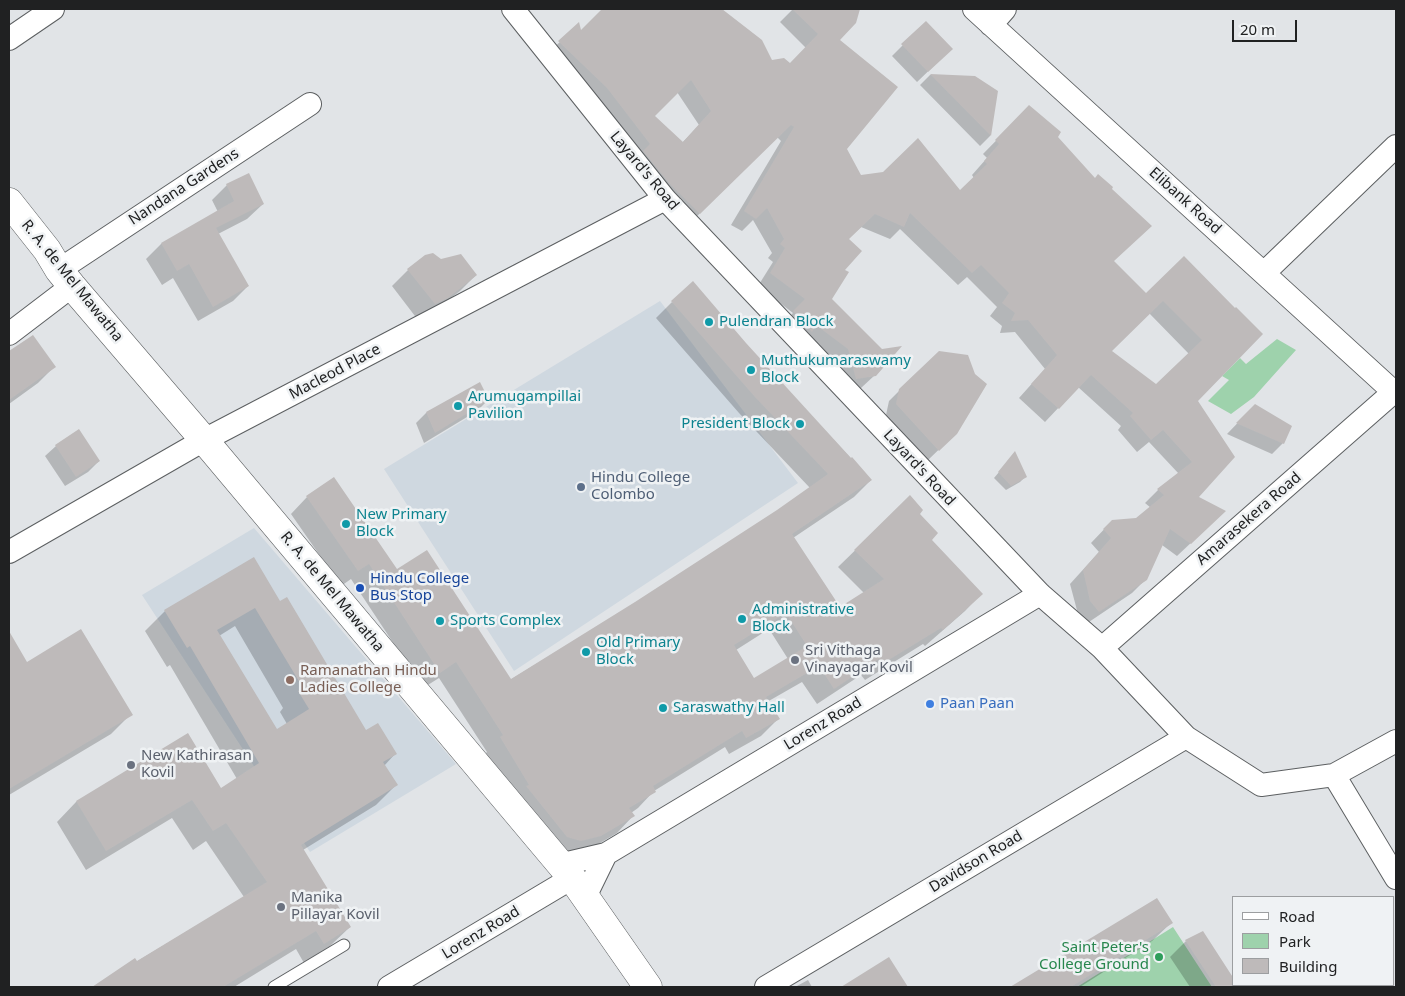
<!DOCTYPE html>
<style>
body{margin:0}
#map{position:relative;width:1405px;height:996px;overflow:hidden;background:#e1e4e7;font-family:"Noto Sans",sans-serif}
canvas{display:block}
.frame{position:absolute;inset:0;border:10px solid #202122;pointer-events:none}
.legend{position:absolute;left:1232px;top:896px;width:162px;height:90px;box-sizing:border-box;background:#eff2f4;border:1px solid #9c9ea0;margin:0;padding:6px 9px;list-style:none;font-size:15px;color:#202122}
.legend li{display:flex;align-items:center;gap:10px;height:25px}
.legend b{width:25px;border:1px solid #9c9ea0}
.scale{position:absolute;left:1232px;top:20px;width:65px;height:22px;box-sizing:border-box;border:2px solid #202122;border-top:0;padding-left:6px;font-size:15px;line-height:18px;white-space:nowrap;color:#202122;-webkit-text-stroke:4px #eff2f4;paint-order:stroke}
</style>
<div id="map">
<canvas width="1405" height="996"></canvas>
<div class="frame"></div>
<ul class="legend">
<li><b style="height:6px;background:#fff"></b>Road</li>
<li><b style="height:14px;background:#9ed2ac"></b>Park</li>
<li><b style="height:14px;background:#bebaba"></b>Building</li>
</ul>
<div class="scale">20 m</div>
</div>
<script>
const g = document.querySelector('canvas').getContext('2d');
g.lineJoin = 'round';
function fill(path, color) {
  g.fillStyle = color;
  g.fill(path, 'evenodd');
}
function toPath(rows) {
  const path = new Path2D();
  for (const r of rows) {
    path.moveTo(r[0], r[1]);
    for (let i = 2; i < r.length; i += 2) path.lineTo(r[i], r[i + 1]);
  }
  return path;
}
function stroke(path, color, width, dash) {
  g.strokeStyle = color;
  g.lineWidth = width;
  g.lineCap = dash ? 'butt' : 'round';
  g.setLineDash(dash || []);
  g.stroke(path);
}
function drawText(font, color, halo, rows, align = 'center') {
  g.font = font + ' "Noto Sans",sans-serif';
  g.lineWidth = 5;
  g.setLineDash([]);
  g.textBaseline = 'middle';
  g.strokeStyle = halo;
  g.fillStyle = color;
  for (const [text, x, y, turn = 0] of rows) {
    g.save();
    g.translate(x, y);
    g.rotate((+turn || 0) * Math.PI / 180);
    g.textAlign = isNaN(turn) ? turn : align;
    if (halo) g.strokeText(text, 0, 0);
    g.fillText(text, 0, 0);
    g.restore();
  }
}
fill(toPath([
 [660,301,798,483,514,671,384,469],
 [254,528,456,764,310,852,142,595]
]), '#cfd8e0');
fill(toPath([
 [1277,339,1296,350,1254,397,1231,414,1208,401,1229,380,1222,376,1240,358,1246,364],
 [1173,927,1212,987,1077,987]
]), '#9ed2ac');
fill(toPath([
 [601,9,720,9,761,41,771,62,790,65,806,48,780,22,792,10,791,9,858,9,855,23,838,40,845,149,861,177,960,192,974,178,972,175,987,158,983,154,1029,107,1056,137,1113,262,1146,295,1235,310,1197,400,1197,497,1211,524,1177,556,1162,545,1146,579,1132,593,1086,624,1078,614,1070,584,1099,552,1091,543,1112,521,1137,520,1151,508,1145,503,1158,490,1179,474,1149,442,1137,452,1118,430,1121,426,1078,387,1045,422,1019,398,1045,369,1015,332,1000,333,1002,326,990,316,997,307,967,277,958,285,900,229,890,239,861,227,847,240,843,270,830,300,875,375,861,388,843,392,781,325,793,313,758,286,773,262,768,258,772,253,753,220,742,231,731,225,781,141,777,137,686,227,546,55,578,25,580,32,602,10],
 [677,92,699,125,682,143,653,116],
 [1149,313,1189,354,1157,386,1111,351],
 [926,22,941,59,917,82,892,56],
 [930,75,975,77,997,92,990,136,980,146,920,85],
 [227,185,263,204,247,219,218,234,248,286,233,301,198,321,173,278,162,285,146,259,161,244,218,212,212,200],
 [426,256,440,260,476,275,460,291,430,314,418,320,392,286,408,270],
 [672,302,745,344,871,480,854,497,793,538,840,609,864,593,838,567,910,497,930,540,981,594,965,611,925,646,923,644,865,680,861,675,817,704,802,682,767,702,778,719,761,736,729,754,725,747,654,791,638,808,631,813,633,816,617,833,583,853,564,857,484,755,487,752,439,678,423,688,351,579,341,586,291,514,307,497,397,570,510,680,636,603,778,511,810,488,739,413,656,318],
 [769,629,788,659,754,680,736,650],
 [33,336,54,367,38,383,9,404,9,353],
 [900,390,956,433,927,461,886,415,889,401],
 [488,400,477,411,424,443,416,423,426,413],
 [1255,405,1283,443,1272,454,1227,434],
 [56,446,99,461,88,472,65,486,45,456],
 [1011,458,1025,477,1020,482,1006,490,994,478],
 [280,603,366,731,395,754,384,766,396,785,376,805,303,850,350,927,330,946,304,963,296,949,234,987,94,987,135,960,136,962,244,897,206,841,193,850,172,818,86,870,57,822,76,802,188,735,221,790,237,779,170,665,167,667,145,631,165,611],
 [235,626,283,708,280,712,287,724,277,731,219,636],
 [9,633,26,664,131,714,111,734,9,795],
 [1157,900,1171,923,1152,941,1080,987,1012,987],
 [1186,941,1234,985,1236,985,1237,987,1190,987,1170,957],
 [889,959,907,987,844,987],
 [808,980,812,987,795,987]
]), '#0003');
fill(toPath([
 [602,9,722,9,762,40,772,60,784,58,790,63,818,34,792,9,860,9,856,23,840,40,898,87,847,149,861,175,883,172,918,138,960,190,987,164,984,161,999,144,995,140,1029,105,1061,132,1058,137,1095,178,1098,174,1113,187,1112,189,1152,226,1114,261,1146,293,1184,256,1235,308,1236,307,1263,334,1198,401,1235,457,1199,497,1226,511,1191,544,1170,529,1147,580,1099,612,1090,601,1083,570,1111,538,1103,529,1112,520,1136,518,1164,495,1157,489,1192,462,1163,430,1151,440,1130,416,1133,413,1091,375,1059,409,1031,384,1057,355,1028,320,1011,321,1015,313,1002,303,1009,293,981,265,972,273,910,213,904,227,875,214,849,239,862,251,845,270,849,272,832,299,882,349,902,346,876,376,856,379,848,349,816,325,812,332,793,311,805,299,770,273,785,248,780,244,784,239,767,208,756,219,744,211,794,127,791,125,700,214,669,183,643,151,650,144,607,88,558,41,579,22,581,30],
 [691,80,711,111,683,142,655,116],
 [1163,301,1202,340,1156,384,1112,351],
 [926,21,953,49,928,72,901,44],
 [930,74,975,76,998,91,991,136],
 [249,173,264,204,216,228,249,286,213,307,189,264,177,271,161,243,234,201,226,184],
 [433,253,441,259,461,254,477,275,448,298,435,304,407,269,425,255],
 [693,281,746,343,851,458,852,457,872,480,792,534,840,607,884,579,854,550,910,495,923,510,920,514,938,533,932,540,983,594,943,630,941,628,882,664,879,659,834,689,819,666,766,697,780,719,746,738,742,731,653,786,656,792,629,808,635,816,601,836,581,841,567,837,526,786,529,785,500,737,503,735,456,662,440,673,369,564,358,571,306,496,334,477,397,569,427,550,511,679,635,602,777,510,828,474,755,397,671,301],
 [786,613,807,646,754,678,734,645],
 [33,335,56,367,9,400,9,351],
 [939,351,968,355,975,374,987,384,957,434,939,451,896,404,899,389],
 [480,382,489,400,435,433,426,412],
 [1255,404,1292,426,1284,444,1236,423],
 [79,429,100,461,76,477,55,445],
 [1015,451,1027,477,1011,486,998,472],
 [254,557,280,601,287,597,366,730,378,723,397,754,383,762,398,785,301,845,351,927,324,944,316,931,223,987,92,987,135,958,137,961,267,882,226,823,213,831,192,800,106,851,76,801,188,733,221,788,259,763,190,646,187,648,164,610],
 [255,608,303,688,298,691,309,709,277,729,217,630],
 [81,629,133,715,9,789,9,631,27,662],
 [1157,898,1173,923,1071,987,1010,987],
 [1203,931,1234,979,1234,985,1237,985,1239,987,1216,987,1185,940],
 [889,957,908,987,841,987]
]), '#bebaba');
const service = toPath([
 [274,987,344,945]
]);
const minor = toPath([
 [513,9,665,199,1040,594,1102,648,1186,737,1261,785,1334,775,1396,741],
 [974,9,1396,394],
 [991,25,1005,9],
 [9,39,53,9],
 [59,270,310,104],
 [1264,273,1396,146],
 [9,334,72,286],
 [9,552,204,440,665,199],
 [1102,648,1396,390],
 [1334,775,1396,878],
 [559,865,606,854,1040,594],
 [585,897,606,854],
 [389,987,572,878],
 [766,987,1186,737]
]);
const trunk = toPath([
 [9,202,47,250,59,270,72,286,204,440,572,878,648,987]
]);
stroke(service, '#5c5f61', 13);
stroke(minor, '#5c5f61', 24);
stroke(trunk, '#5c5f61', 29);
stroke(service, '#fff', 11);
stroke(minor, '#fff', 22);
stroke(trunk, '#fff', 28);
for (const [x, y, r, color] of [
 [709,322,5,"#0f9aa8"],
 [751,370,5,"#0f9aa8"],
 [458,406,5,"#0f9aa8"],
 [800,424,5,"#0f9aa8"],
 [581,487,5,"#5c6f8a"],
 [346,524,5,"#0f9aa8"],
 [360,588,5,"#1a4fb4"],
 [742,619,5,"#0f9aa8"],
 [440,621,5,"#0f9aa8"],
 [586,652,5,"#0f9aa8"],
 [795,660,5,"#6b7280"],
 [290,680,5,"#8d6e63"],
 [930,704,5,"#3f7fe0"],
 [663,708,5,"#0f9aa8"],
 [131,765,5,"#6b7280"],
 [281,907,5,"#6b7280"],
 [1159,957,5,"#2e9e5b"]
]) {
  const dot = new Path2D();
  dot.arc(x, y, r, 0, 2 * Math.PI);
  g.fillStyle = color;
  g.fill(dot);
  stroke(dot, '#eff2f4', 2);
}
drawText('15px', '#202122', '#eff2f4', [
 ["Layard's Road",644,171,50],
 ["Nandana Gardens",184,187,-33],
 ["Elibank Road",1185,201,42],
 ["R. A. de Mel Mawatha",72,281,51],
 ["Macleod Place",335,372,-28],
 ["Layard's Road",919,468,47],
 ["Amarasekera Road",1249,519,-41],
 ["R. A. de Mel Mawatha",332,592,50],
 ["Lorenz Road",823,724,-31],
 ["Davidson Road",976,862,-31],
 ["Lorenz Road",481,933,-31]
]);
drawText('15px', '#0d838f', '#eff2f4', [
 ["Pulendran Block",719,322],
 ["Muthukumaraswamy",761,361],
 ["Block",761,378],
 ["Arumugampillai",468,397],
 ["Pavilion",468,414],
 ["President Block",790,424,"right"],
 ["New Primary",356,515],
 ["Block",356,532],
 ["Administrative",752,610],
 ["Block",752,627],
 ["Sports Complex",450,621],
 ["Old Primary",596,643],
 ["Block",596,660],
 ["Saraswathy Hall",673,708]
], 'left');
drawText('15px', '#4e5e75', '#eff2f4', [
 ["Hindu College",591,478],
 ["Colombo",591,495]
], 'left');
drawText('15px', '#164399', '#eff2f4', [
 ["Hindu College",370,579],
 ["Bus Stop",370,596]
], 'left');
drawText('15px', '#5b616d', '#eff2f4', [
 ["Sri Vithaga",805,651],
 ["Vinayagar Kovil",805,668],
 ["New Kathirasan",141,756],
 ["Kovil",141,773],
 ["Manika",291,898],
 ["Pillayar Kovil",291,915]
], 'left');
drawText('15px', '#785e54', '#eff2f4', [
 ["Ramanathan Hindu",300,671],
 ["Ladies College",300,688]
], 'left');
drawText('15px', '#366cbe', '#eff2f4', [
 ["Paan Paan",940,704]
], 'left');
drawText('15px', '#27864d', '#eff2f4', [
 ["Saint Peter's",1149,948],
 ["College Ground",1149,965]
], 'right');
</script>
